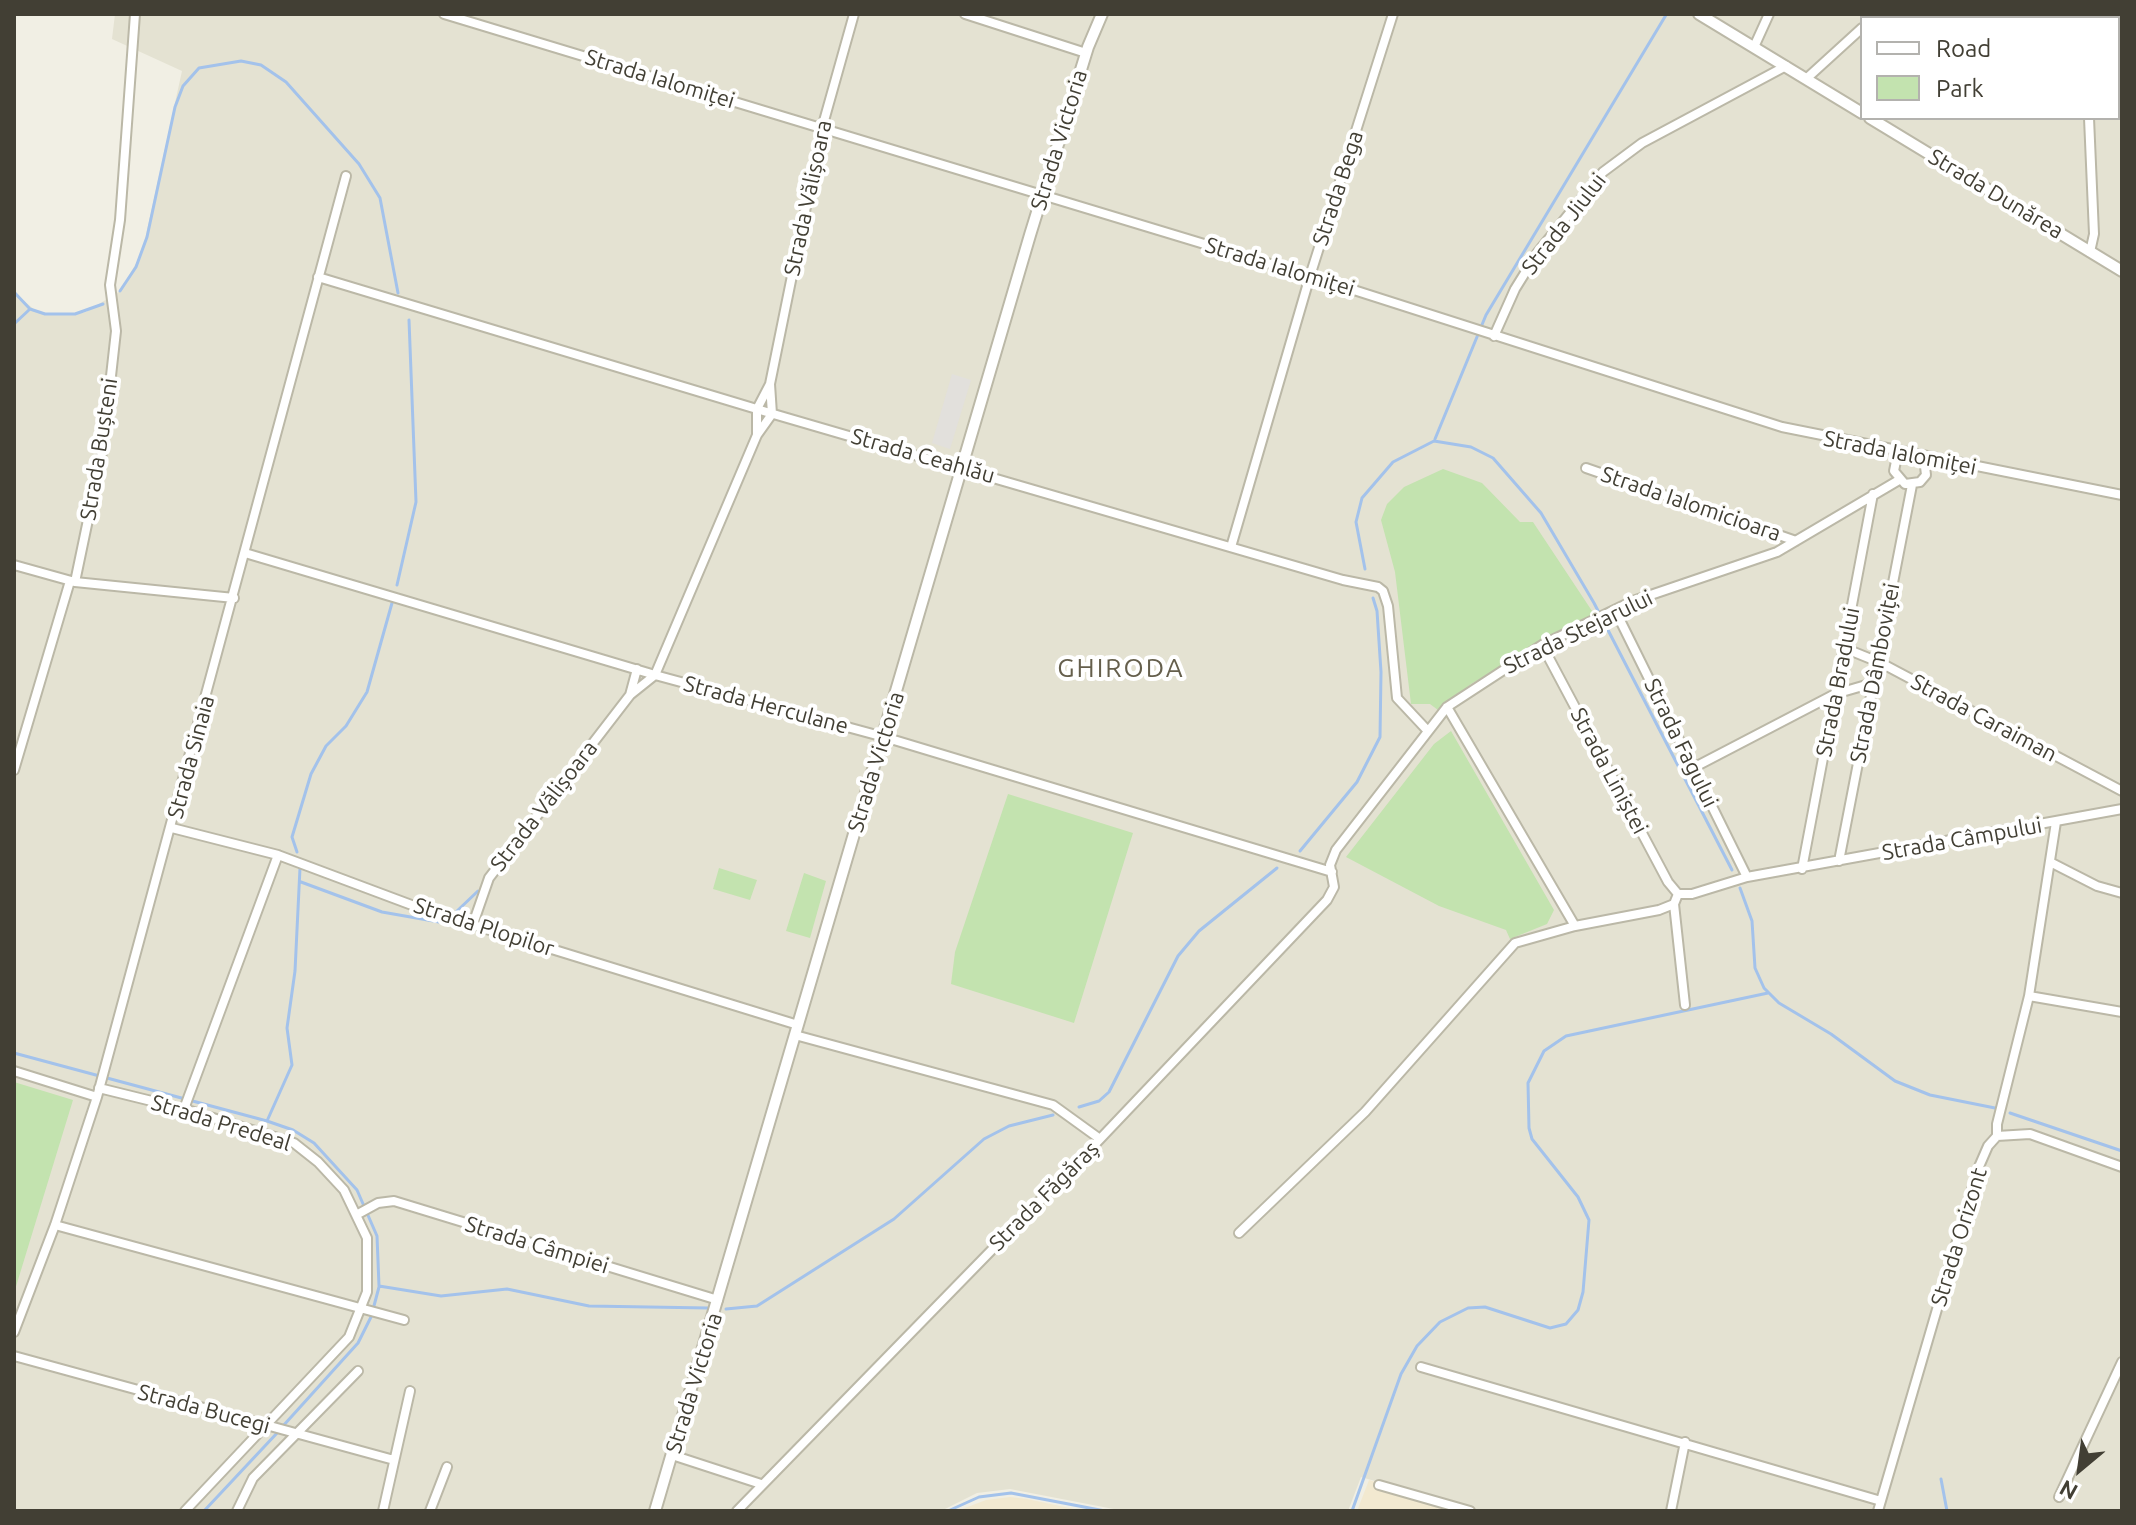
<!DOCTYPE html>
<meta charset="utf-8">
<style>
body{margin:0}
#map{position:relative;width:2136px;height:1525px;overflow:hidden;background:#f1efe4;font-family:Ubuntu,sans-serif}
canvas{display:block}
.frame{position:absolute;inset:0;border:16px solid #423f34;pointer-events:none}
.legend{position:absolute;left:1860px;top:16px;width:260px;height:104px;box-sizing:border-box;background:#fff;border:2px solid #b3b2ae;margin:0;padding:10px 14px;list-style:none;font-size:24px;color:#423f34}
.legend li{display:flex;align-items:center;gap:16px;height:40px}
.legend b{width:40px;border:2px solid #b3b2ae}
.north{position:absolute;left:2040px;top:1429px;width:80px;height:80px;-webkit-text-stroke:6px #fff;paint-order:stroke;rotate:209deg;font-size:22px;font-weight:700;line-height:32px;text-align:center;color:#423f34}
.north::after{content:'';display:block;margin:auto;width:28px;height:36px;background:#423f34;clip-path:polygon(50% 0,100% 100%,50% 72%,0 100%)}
</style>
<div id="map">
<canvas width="2136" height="1525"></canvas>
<div class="frame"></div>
<ul class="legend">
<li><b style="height:10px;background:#fff"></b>Road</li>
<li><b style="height:22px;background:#c3e3af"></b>Park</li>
</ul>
<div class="north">N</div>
</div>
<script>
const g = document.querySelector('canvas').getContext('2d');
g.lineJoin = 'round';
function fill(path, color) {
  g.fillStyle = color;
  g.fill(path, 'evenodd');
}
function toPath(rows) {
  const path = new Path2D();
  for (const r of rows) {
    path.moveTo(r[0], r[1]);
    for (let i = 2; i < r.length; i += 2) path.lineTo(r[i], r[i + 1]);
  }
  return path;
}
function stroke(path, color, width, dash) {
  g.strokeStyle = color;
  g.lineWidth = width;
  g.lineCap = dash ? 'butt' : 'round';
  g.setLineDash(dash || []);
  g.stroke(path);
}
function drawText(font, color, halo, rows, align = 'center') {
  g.font = font + ' Ubuntu,sans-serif';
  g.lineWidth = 8;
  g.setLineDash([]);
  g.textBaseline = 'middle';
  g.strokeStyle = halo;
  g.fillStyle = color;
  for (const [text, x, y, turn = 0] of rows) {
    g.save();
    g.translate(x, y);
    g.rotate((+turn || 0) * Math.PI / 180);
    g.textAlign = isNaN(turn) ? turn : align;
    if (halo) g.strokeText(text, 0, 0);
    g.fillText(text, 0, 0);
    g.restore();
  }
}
fill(toPath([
 [115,14,2122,14,2122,1511,1477,1511,1361,1477,1348,1511,1124,1511,1010,1489,977,1493,941,1511,14,1511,14,292,37,312,65,315,86,312,120,291,142,253,182,71,112,39],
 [1862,18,2118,18,2118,118,1862,118]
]), '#e4e2d2');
fill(toPath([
 [1369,1480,1476,1511,1357,1511],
 [1010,1497,1027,1499,1084,1511,957,1511,986,1500]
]), '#f2e9d0');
fill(toPath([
 [1443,469,1482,483,1520,522,1533,522,1594,614,1471,684,1438,710,1430,704,1411,704,1395,572,1381,520,1387,504,1404,487],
 [1451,731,1554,910,1547,924,1510,939,1506,930,1439,906,1346,857,1434,744],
 [1008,794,1133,833,1074,1023,951,984,955,952],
 [719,868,757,880,750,900,713,889],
 [804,873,826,881,810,938,786,931],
 [14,1082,73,1100,14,1293]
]), '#c3e3af');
fill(toPath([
 [952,374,971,380,950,449,932,443]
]), '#e2e0dc');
stroke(toPath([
 [120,291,136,267,147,237,175,107,183,86,199,68,241,61,261,65,286,82,359,164,380,198,398,293],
 [14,292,30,309,45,314,75,314,103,304],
 [14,324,30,309],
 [761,423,767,399],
 [1435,439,1486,315,1666,15],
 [1365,569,1356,522,1362,498,1393,462,1434,441,1471,447,1493,458,1541,513,1594,603,1732,870],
 [397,585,416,502,409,320],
 [1300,851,1357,782,1380,737,1381,672,1377,611,1373,598],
 [297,852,292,837,311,774,326,746,346,726,367,692,392,603],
 [300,868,295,971,287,1028,292,1065,267,1121,293,1130,314,1143,357,1190,377,1236,379,1286,441,1296,507,1289,589,1306,708,1308],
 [301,882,382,912,439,922],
 [1740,888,1752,921,1755,968,1764,988,1779,1003,1831,1034,1895,1081,1930,1095,1995,1108],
 [457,911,478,891],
 [14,1053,267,1121],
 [1079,1107,1099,1101,1109,1092,1178,956,1199,931,1277,868],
 [2010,1113,2122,1151],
 [726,1309,757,1306,894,1219,984,1139,1009,1126,1053,1115],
 [283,1426,358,1343,371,1317,379,1287],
 [1941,1479,1947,1511],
 [204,1511,278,1432],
 [948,1511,979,1497,1011,1493,1105,1511],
 [1352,1511,1401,1374,1417,1346,1440,1322,1468,1308,1485,1307,1550,1328,1566,1324,1578,1310,1583,1292,1589,1220,1578,1197,1532,1139,1529,1128,1528,1083,1544,1051,1566,1036,1768,993]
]), '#a3c2eb', 3);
const minor = toPath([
 [444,14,1310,276,1782,427,2122,495],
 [965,14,1086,53],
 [1874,18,1878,14],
 [2073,18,2074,14],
 [1754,47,1769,14],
 [1806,79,1862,28],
 [2089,118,2094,234,2090,252],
 [318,277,770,413,1343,580,1378,587,1383,591,1388,606,1397,698,1426,729],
 [1494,336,1515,289,1538,252,1603,172,1642,143,1786,66],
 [770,384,822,128,854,14],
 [1902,454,1896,461,1894,471,1905,484,1920,482,1926,475,1924,458],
 [1586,468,1796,541],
 [1231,547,1310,276,1393,14],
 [245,553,655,675,884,737,1332,872],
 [14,565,75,582,234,598],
 [75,582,103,448,116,331,110,285,120,220,135,14],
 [1615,610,1747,877],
 [1542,645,1668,882,1678,894],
 [1844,648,1881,663,2122,791],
 [637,669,630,695,655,675,757,435,772,414,770,384,757,409,757,435],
 [1447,707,1575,926],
 [1693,768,1835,694,1873,683],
 [14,770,70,581],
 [172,828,278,855,425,910,798,1025],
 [1839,861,1912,485],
 [2050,862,2097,886,2122,893],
 [1802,869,1873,494],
 [1678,894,1692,894,1747,877,2122,809],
 [1674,904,1685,1005],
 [473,924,489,878,630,695],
 [2029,996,2122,1012],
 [795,1035,1053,1105,1100,1139],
 [14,1071,97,1097],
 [99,1088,184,1109,294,1143,318,1162,344,1190,367,1238,367,1292,349,1337,185,1511],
 [184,1109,278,855],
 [1997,1136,2030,1134,2122,1167],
 [358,1214,378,1203,394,1201,718,1300],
 [55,1225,404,1320],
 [1239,1233,1365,1112,1515,943,1575,926,1659,910,1674,904,1678,894],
 [14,1332,55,1225,97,1097,346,176],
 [14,1356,394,1460],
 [1421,1367,1881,1501],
 [672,1455,761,1484],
 [1379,1485,1470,1511],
 [2059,1497,2122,1362],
 [237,1511,253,1478,358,1371],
 [383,1511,410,1391],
 [430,1511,447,1467],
 [737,1511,1100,1139,1327,900,1334,887,1330,865,1336,850,1447,707,1542,645,1633,601,1777,552,1899,480],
 [1671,1511,1685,1442],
 [1878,1511,1978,1169,1988,1146,1997,1136,1997,1124,2029,996,2056,822]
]);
const tertiary = toPath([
 [1699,14,1862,113],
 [1870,118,2122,271],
 [655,1511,1030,235,1088,47,1102,14]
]);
stroke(minor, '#bbb8a7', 12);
stroke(tertiary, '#bbb8a7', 14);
stroke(minor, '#fff', 8);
stroke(tertiary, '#fff', 10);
drawText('22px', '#423f34', '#fff', [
 ["Strada Ialomiței",660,79,17],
 ["Strada Victoria",1059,140,-73],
 ["Strada Bega",1338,188,-72],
 ["Strada Dunărea",1996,194,31],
 ["Strada Vălișoara",808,198,-78],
 ["Strada Jiului",1564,224,-52],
 ["Strada Ialomiței",1280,267,17],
 ["Strada Bușteni",99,449,-81],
 ["Strada Ialomiței",1900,453,11],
 ["Strada Ceahlău",923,456,16],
 ["Strada Ialomicioara",1691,504,19],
 ["Strada Stejarului",1578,632,-26],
 ["Strada Dâmboviței",1875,673,-79],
 ["Strada Bradului",1838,682,-79],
 ["Strada Herculane",766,705,15],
 ["Strada Caraiman",1984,718,28],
 ["Strada Fagului",1681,743,64],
 ["Strada Sinaia",191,757,-75],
 ["Strada Victoria",876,762,-73],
 ["Strada Liniștei",1609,771,62],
 ["Strada Vălișoara",544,806,-52],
 ["Strada Câmpului",1962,839,-10],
 ["Strada Plopilor",484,927,18],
 ["Strada Predeal",221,1123,17],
 ["Strada Făgăraș",1044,1196,-45],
 ["Strada Orizont",1959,1237,-73],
 ["Strada Câmpiei",537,1245,17],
 ["Strada Victoria",694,1383,-73],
 ["Strada Bucegi",204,1409,15]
]);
g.letterSpacing = '2px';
drawText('26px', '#655f4c', '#fff', [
 ["GHIRODA",1121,668]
]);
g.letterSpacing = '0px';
</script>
